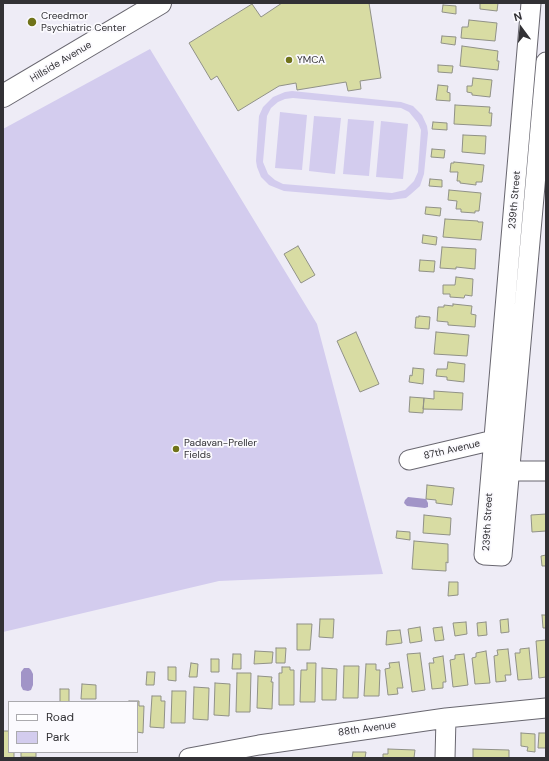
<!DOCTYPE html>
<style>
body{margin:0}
#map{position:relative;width:549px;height:761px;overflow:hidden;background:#eeecf6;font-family:"DM Sans",sans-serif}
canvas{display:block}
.frame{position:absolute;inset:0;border:4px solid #323135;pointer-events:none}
.legend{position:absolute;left:8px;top:701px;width:130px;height:52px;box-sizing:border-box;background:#fbfafe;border:1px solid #abaaae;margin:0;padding:5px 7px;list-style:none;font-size:12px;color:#323135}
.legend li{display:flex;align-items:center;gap:8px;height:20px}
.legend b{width:20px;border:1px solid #abaaae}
.north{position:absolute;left:501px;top:8px;width:40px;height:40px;-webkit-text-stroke:3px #fbfafe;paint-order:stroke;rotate:345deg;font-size:11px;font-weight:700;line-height:16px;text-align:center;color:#323135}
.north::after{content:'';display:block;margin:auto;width:14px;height:18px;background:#323135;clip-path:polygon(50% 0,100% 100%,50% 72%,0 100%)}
</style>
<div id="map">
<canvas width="549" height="761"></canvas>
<div class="frame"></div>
<ul class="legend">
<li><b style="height:5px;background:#fff"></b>Road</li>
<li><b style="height:11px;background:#d3ccee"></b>Park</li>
</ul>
<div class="north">N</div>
</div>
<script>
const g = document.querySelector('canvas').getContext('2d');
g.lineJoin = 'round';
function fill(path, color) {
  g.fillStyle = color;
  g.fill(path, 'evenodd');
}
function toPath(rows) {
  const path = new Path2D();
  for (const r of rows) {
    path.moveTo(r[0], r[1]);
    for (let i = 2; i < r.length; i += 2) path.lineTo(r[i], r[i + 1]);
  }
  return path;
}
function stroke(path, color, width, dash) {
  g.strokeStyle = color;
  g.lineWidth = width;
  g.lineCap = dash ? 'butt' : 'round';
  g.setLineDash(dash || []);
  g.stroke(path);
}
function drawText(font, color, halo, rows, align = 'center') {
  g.font = font + ' "DM Sans",sans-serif';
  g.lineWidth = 3.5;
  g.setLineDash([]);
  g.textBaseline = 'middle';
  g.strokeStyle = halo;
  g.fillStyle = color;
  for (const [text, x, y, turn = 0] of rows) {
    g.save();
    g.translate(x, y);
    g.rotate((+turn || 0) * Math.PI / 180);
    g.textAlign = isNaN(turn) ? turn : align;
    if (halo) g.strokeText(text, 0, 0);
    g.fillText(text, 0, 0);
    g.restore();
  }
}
fill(toPath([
 [150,49,317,324,383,574,219,581,3,632,3,129],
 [292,91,401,102,413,106,422,115,427,126,428,133,424,174,420,186,411,194,406,198,390,200,284,191,269,185,261,177,257,167,256,161,259,116,263,107,273,97,285,92],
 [293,98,401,108,409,112,418,123,421,130,418,172,414,181,405,190,392,193,283,184,275,180,268,174,263,162,267,116,271,108,278,102,285,99],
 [280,112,307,115,302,170,275,168],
 [314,116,341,118,335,174,309,171],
 [348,119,374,121,369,176,343,174],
 [381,121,408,124,403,179,376,177]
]), '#d3ccee');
fill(toPath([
 [408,497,426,499,428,503,428,507,425,508,407,506,404,503,405,500],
 [24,668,29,668,31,670,33,674,33,685,31,690,28,691,23,690,21,686,21,672]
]), '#a194c7');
const building = toPath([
 [282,3,369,3,381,78,360,81,361,89,348,91,346,82,297,90,296,83,279,86,238,111,217,76,211,80,189,43,252,4,261,17,282,3],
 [480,3,498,3,497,11,480,9,480,3],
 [443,5,456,6,456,14,442,12,443,5],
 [469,20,497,23,495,41,461,38,462,27,468,27,469,20],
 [442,36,456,37,455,45,441,43,442,36],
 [462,46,498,51,497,61,499,61,498,70,460,66,462,46],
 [438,65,453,66,452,73,438,72,438,65],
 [473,78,492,80,490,97,472,95,472,93,467,92,467,86,472,86,473,78],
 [438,85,448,86,447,92,450,93,450,101,436,100,438,85],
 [455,105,490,107,489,113,492,113,491,126,454,124,455,105],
 [433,122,447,123,447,130,432,129,433,122],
 [463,135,486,136,485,154,462,152,463,135],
 [432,149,445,150,444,158,431,157,432,149],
 [454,162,484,165,482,182,476,182,476,185,460,183,460,181,457,181,458,172,450,172,451,163,454,163,454,162],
 [430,179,442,180,442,187,429,186,430,179],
 [449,190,481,193,479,211,475,211,475,213,461,212,461,209,456,209,457,201,448,200,449,190],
 [426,207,441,208,440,216,425,214,426,207],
 [445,219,478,221,478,222,483,222,481,240,443,237,445,219],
 [423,235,437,237,436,245,422,243,423,235],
 [298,246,315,275,301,283,284,254,298,246],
 [442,247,476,249,475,269,456,267,456,269,440,268,442,247],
 [420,260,435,261,434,272,419,271,420,260],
 [456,277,473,279,472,296,465,295,464,298,450,297,450,294,443,294,443,285,455,285,456,277],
 [453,304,472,306,471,314,476,315,475,327,448,325,448,322,437,321,438,307,444,307,444,305,453,306,453,304],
 [419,316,430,317,429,329,415,328,416,317,419,317,419,316],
 [356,332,379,384,360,392,337,341,356,332],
 [436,332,469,335,467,356,434,354,436,332],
 [448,362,465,364,464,382,447,380,447,377,436,376,437,369,447,369,448,362],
 [413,368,424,369,423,384,409,382,410,375,412,376,413,368],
 [434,391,463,393,462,410,423,409,424,398,434,399,434,391],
 [410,397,424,398,423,413,409,412,410,397],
 [427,485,454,488,452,505,436,503,436,500,426,499,427,485],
 [546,514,546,531,532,532,531,515,546,514],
 [424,515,451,518,450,535,423,533,424,515],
 [397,531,410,532,410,540,396,538,397,531],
 [414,541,448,544,448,563,446,562,446,571,412,569,414,541],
 [546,555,546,566,542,566,541,556,546,555],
 [449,582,458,582,458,595,448,596,449,582],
 [542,615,546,615,546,628,543,628,542,615],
 [320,619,334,619,333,638,319,637,320,619],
 [508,619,509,632,501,633,500,620,508,619],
 [466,622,467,634,455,636,453,623,466,622],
 [486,622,487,635,478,636,477,623,486,622],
 [297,624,312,624,310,650,297,650,297,624],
 [420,627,422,641,410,643,408,629,420,627],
 [442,627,444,640,435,641,433,628,442,627],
 [400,630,402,643,386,645,387,631,400,630],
 [546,640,546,677,539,678,536,641,546,640],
 [276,648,286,648,285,663,276,663,276,648],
 [529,648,532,679,518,680,515,653,520,653,520,649,529,648],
 [508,649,511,675,505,675,506,681,496,682,494,656,498,655,497,650,508,649],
 [255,651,273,652,272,663,254,664,255,651],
 [486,651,490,683,475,684,472,658,476,657,476,653,486,651],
 [420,653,425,690,412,692,407,654,420,653],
 [233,654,241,654,241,669,232,669,233,654],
 [464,654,468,685,453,687,450,660,455,659,455,655,464,654],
 [443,656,446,682,443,682,443,688,432,689,429,663,434,663,433,658,443,656],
 [211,659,219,659,219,672,211,672,211,659],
 [399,662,403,688,397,688,398,694,388,695,385,669,390,668,389,663,399,662],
 [191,663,198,664,197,677,189,677,191,663],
 [307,663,316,663,315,702,300,702,301,670,307,670,307,663],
 [366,664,376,664,376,670,380,670,379,696,364,696,366,664],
 [344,666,359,666,358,698,343,698,344,666],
 [168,667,176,667,176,681,168,680,168,667],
 [282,667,290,667,290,670,294,670,294,705,279,705,279,673,282,673,282,667],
 [322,668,337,669,336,700,322,700,322,668],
 [147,672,155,672,154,685,146,685,147,672],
 [237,673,251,673,250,712,236,712,237,673],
 [258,676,272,677,271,682,273,682,272,709,257,708,258,676],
 [215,683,230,684,229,716,214,715,215,683],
 [82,684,96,685,96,699,81,699,82,684],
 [194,687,209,688,208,720,193,719,194,687],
 [60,689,69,689,69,702,60,702,60,689],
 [172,691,186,691,185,723,171,723,172,691],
 [152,696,161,696,161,701,165,701,164,728,150,727,152,696],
 [129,701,139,701,139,706,144,706,143,733,137,732,137,702,129,702,129,701],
 [3,731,9,731,9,752,14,752,14,758,3,758,3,731],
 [521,733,535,734,535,752,527,751,528,747,521,746,521,733],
 [539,733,546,733,546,748,538,748,539,733],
 [388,749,415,750,414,758,383,758,383,754,388,754,388,749],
 [473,749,509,750,509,758,473,758,473,749],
 [21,752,36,752,36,757,21,757,21,752],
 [353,752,366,752,365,758,352,758,353,752]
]);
fill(building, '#d8dca3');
stroke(building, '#909187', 1);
const minor = toPath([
 [531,3,484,555,502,556,546,62],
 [409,460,494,440],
 [497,471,546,471],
 [189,758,259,745,446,718,546,708],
 [445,758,446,718]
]);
const major = toPath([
 [3,96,160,3]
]);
stroke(minor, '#696770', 21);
stroke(major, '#696770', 24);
stroke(minor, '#fff', 19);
stroke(major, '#fff', 22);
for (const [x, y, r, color] of [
 [32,22,5,"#70731a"],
 [289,60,4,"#70731a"],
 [176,449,4,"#70731a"]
]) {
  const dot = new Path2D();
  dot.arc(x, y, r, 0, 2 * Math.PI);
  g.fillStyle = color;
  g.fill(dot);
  stroke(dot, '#fbfafe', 1.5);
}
drawText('10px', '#323135', '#fbfafe', [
 ["Creedmor",41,16],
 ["Psychiatric Center",41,28],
 ["YMCA",297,60],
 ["Padavan-Preller",184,443],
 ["Fields",184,455]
], 'left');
drawText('10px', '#323135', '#fbfafe', [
 ["Hillside Avenue",61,62,-31],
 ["239th Street",515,200,-85],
 ["87th Avenue",452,450,-13],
 ["239th Street",488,522,-87],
 ["88th Avenue",367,729,-8]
]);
</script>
